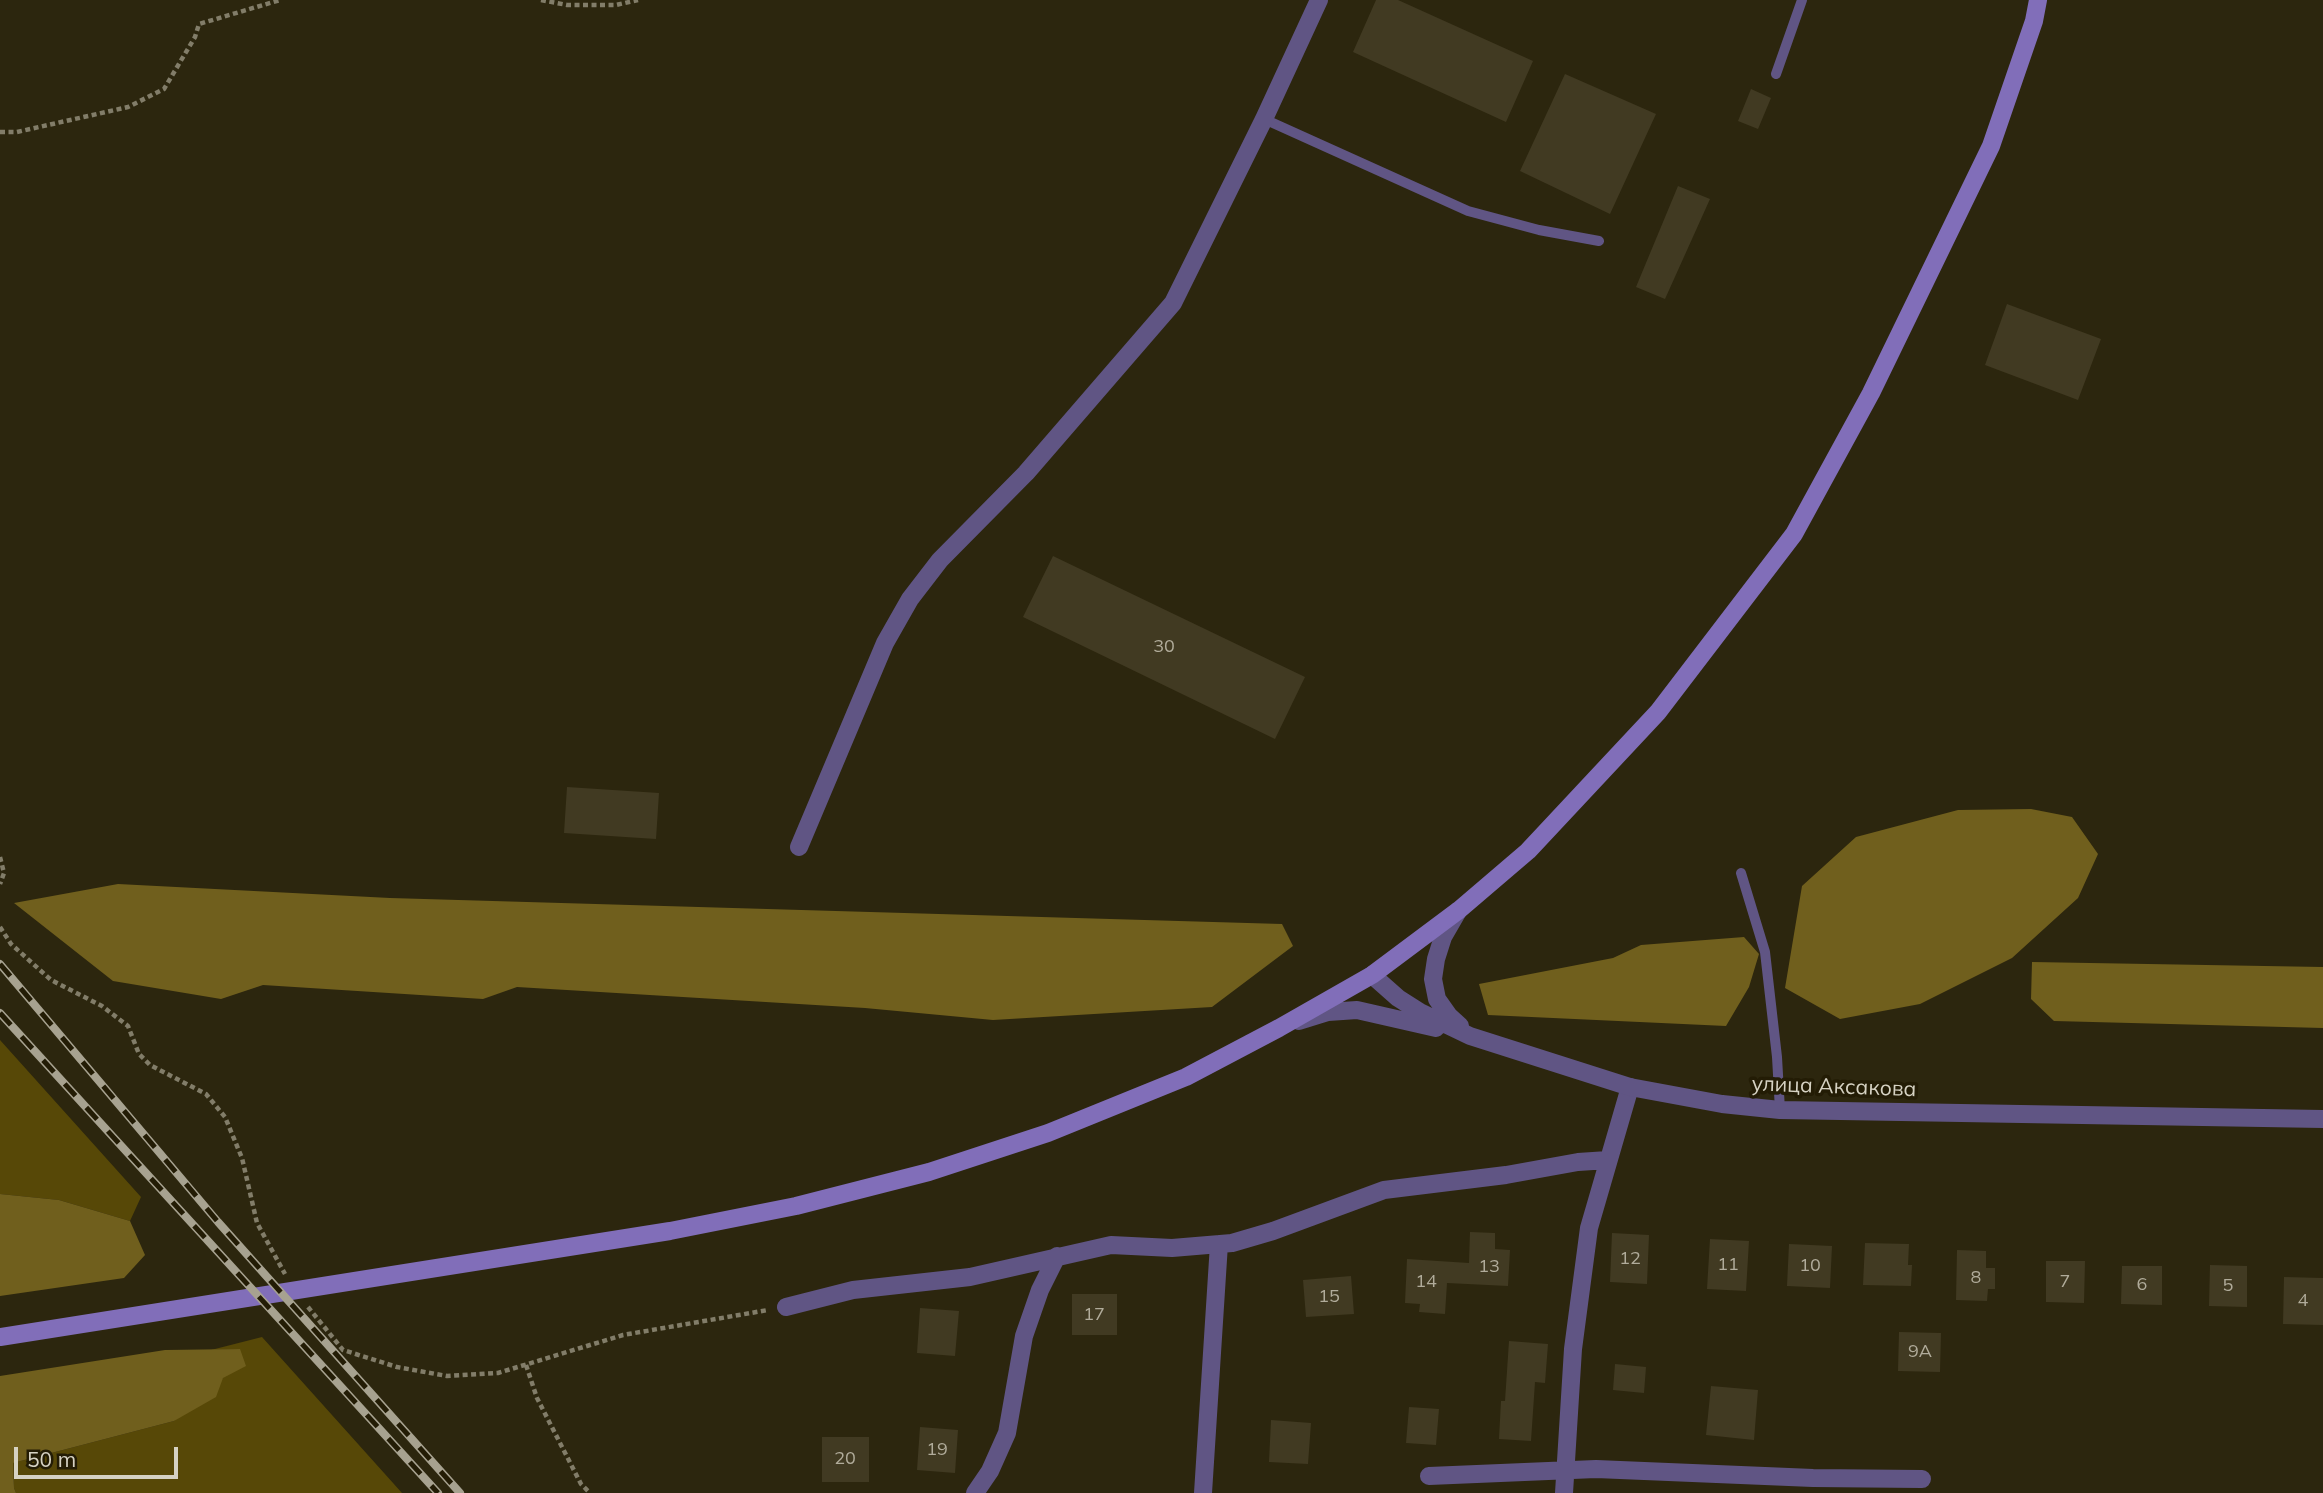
<!DOCTYPE html>
<meta charset="utf-8">
<style>
body{margin:0}
#map{position:relative;width:2323px;height:1493px;overflow:hidden;background:#2c260e;font-family:Mulish,sans-serif}
canvas{display:block}
.scale{position:absolute;left:14px;top:1447px;width:164px;height:32px;box-sizing:border-box;border:4px solid #d6d2c3;border-top:0;padding-left:9px;font-size:21px;line-height:24px;white-space:nowrap;color:#d6d2c3;-webkit-text-stroke:5px #231c05;paint-order:stroke}
</style>
<div id="map">
<canvas width="2323" height="1493"></canvas>
<div class="scale">50 m</div>
</div>
<script>
const g = document.querySelector('canvas').getContext('2d');
g.lineJoin = 'round';
function fill(path, color) {
  g.fillStyle = color;
  g.fill(path, 'evenodd');
}
function toPath(rows) {
  const path = new Path2D();
  for (const r of rows) {
    path.moveTo(r[0], r[1]);
    for (let i = 2; i < r.length; i += 2) path.lineTo(r[i], r[i + 1]);
  }
  return path;
}
function stroke(path, color, width, dash) {
  g.strokeStyle = color;
  g.lineWidth = width;
  g.lineCap = dash ? 'butt' : 'round';
  g.setLineDash(dash || []);
  g.stroke(path);
}
function drawText(font, color, halo, rows, align = 'center') {
  g.font = font + ' Mulish,sans-serif';
  g.lineWidth = 7;
  g.setLineDash([]);
  g.textBaseline = 'middle';
  g.strokeStyle = halo;
  g.fillStyle = color;
  for (const [text, x, y, turn = 0] of rows) {
    g.save();
    g.translate(x, y);
    g.rotate((+turn || 0) * Math.PI / 180);
    g.textAlign = isNaN(turn) ? turn : align;
    if (halo) g.strokeText(text, 0, 0);
    g.fillText(text, 0, 0);
    g.restore();
  }
}
fill(toPath([
 [0,1040,141,1197,130,1221,59,1200,0,1194],
 [262,1337,402,1493,16,1493,14,1488,13,1463,174,1421,223,1378,240,1349,211,1350]
]), '#574807');
fill(toPath([
 [2031,809,2072,817,2098,854,2078,898,2012,958,1920,1004,1840,1019,1785,988,1802,886,1856,837,1958,810],
 [118,884,390,898,1282,924,1293,946,1212,1007,993,1020,865,1008,517,987,483,999,263,985,221,999,113,981,14,903],
 [1744,937,1759,954,1749,987,1726,1026,1488,1015,1479,984,1613,958,1641,945],
 [2032,962,2323,967,2323,1028,2054,1021,2031,999],
 [0,1194,59,1200,130,1221,145,1255,124,1278,0,1296],
 [240,1349,246,1366,223,1378,216,1397,174,1421,13,1463,14,1488,16,1493,0,1493,0,1376,165,1350]
]), '#705f1d');
fill(toPath([
 [1376,0,1398,0,1533,61,1506,122,1353,52],
 [1565,74,1656,114,1610,214,1520,171],
 [1751,89,1771,98,1758,129,1738,121],
 [1678,186,1710,199,1665,299,1636,287],
 [2007,304,2101,339,2078,400,1985,365],
 [1053,556,1305,677,1275,739,1023,617],
 [567,787,659,793,656,839,564,833],
 [1470,1232,1495,1233,1495,1249,1510,1250,1508,1286,1447,1283,1445,1314,1419,1312,1420,1304,1405,1303,1407,1259,1469,1263],
 [1612,1233,1649,1235,1647,1284,1610,1282],
 [1710,1239,1749,1241,1746,1291,1707,1289],
 [1865,1243,1909,1244,1908,1265,1912,1265,1911,1286,1863,1285],
 [1789,1244,1832,1246,1830,1288,1787,1286],
 [1957,1250,1986,1251,1986,1268,1995,1268,1995,1289,1988,1289,1987,1301,1956,1300],
 [2046,1261,2085,1261,2084,1303,2046,1302],
 [2210,1265,2247,1266,2247,1307,2209,1306],
 [2122,1266,2162,1266,2162,1305,2121,1304],
 [1351,1276,1354,1314,1306,1317,1303,1280],
 [2284,1277,2323,1278,2323,1325,2283,1324],
 [1072,1294,1117,1294,1117,1335,1072,1335],
 [920,1308,959,1311,955,1356,917,1353],
 [1899,1332,1941,1333,1940,1372,1898,1371],
 [1509,1341,1548,1344,1545,1383,1535,1382,1531,1441,1499,1439,1501,1401,1505,1401],
 [1615,1364,1646,1367,1644,1393,1613,1390],
 [1711,1386,1758,1390,1754,1440,1706,1435],
 [1409,1407,1439,1409,1436,1445,1406,1443],
 [1271,1420,1311,1423,1308,1464,1269,1462],
 [920,1427,958,1430,955,1473,917,1470],
 [822,1437,869,1437,869,1482,822,1482]
]), '#413a22');
stroke(toPath([
 [541,0,567,5,616,5,638,0],
 [0,132,17,132,128,107,164,89,195,37,199,24,280,0],
 [0,857,4,873,0,884],
 [0,927,11,944,51,980,102,1006,128,1026,139,1054,150,1065,206,1094,225,1117,242,1158,257,1223,285,1274],
 [308,1307,343,1350,397,1367,447,1376,498,1373,623,1335,768,1310],
 [526,1365,537,1398,581,1484,590,1493]
]), '#827d69', 4.5, [5, 3.5]);
stroke(toPath([
 [1776,74,1802,0],
 [1264,119,1468,211,1539,230,1599,241],
 [1741,873,1765,952,1777,1057,1780,1110]
]), '#605584', 10);
stroke(toPath([
 [799,847,885,643,910,599,940,560,1026,473,1173,303,1264,119,1319,0],
 [786,1307,853,1290,970,1277,1111,1245,1172,1248,1232,1243,1273,1231,1384,1190,1506,1175,1578,1162,1608,1160],
 [1429,1476,1596,1469,1813,1478,1922,1479],
 [975,1493,990,1471,1007,1433,1024,1336,1040,1290,1057,1256],
 [1203,1493,1219,1244],
 [1564,1493,1573,1349,1589,1228,1630,1087]
]), '#605584', 18);
stroke(toPath([
 [1458,911,1443,937,1436,959,1433,979,1437,999,1449,1016,1460,1026],
 [1372,975,1398,998,1420,1012,1470,1036,1630,1087,1722,1104,1780,1110,2323,1119],
 [1299,1021,1328,1012,1357,1010,1436,1028]
]), '#605584', 18);
stroke(toPath([
 [0,1337,670,1231,796,1206,929,1172,1048,1133,1186,1077,1279,1028,1372,975,1459,910,1528,851,1658,712,1794,534,1871,393,1991,146,2034,21,2038,0]
]), '#816eb9', 18);
const rail = toPath([
 [0,964,218,1222,460,1493],
 [0,1013,438,1493]
]);
stroke(rail, '#a7a290', 8);
stroke(rail, '#231c05', 5, [16]);
drawText('18px', '#b1ac9b', null, [
 ["30",1164,647],
 ["12",1630,1259],
 ["11",1728,1265],
 ["10",1810,1266],
 ["13",1489,1267],
 ["8",1976,1278],
 ["14",1426,1282],
 ["7",2065,1282],
 ["6",2142,1285],
 ["5",2228,1286],
 ["15",1329,1297],
 ["4",2303,1301],
 ["17",1094,1315],
 ["9А",1920,1352],
 ["19",937,1450],
 ["20",845,1459]
]);
drawText('21px', '#d6d2c3', '#231c05', [
 ["улица Аксакова",1834,1087,2]
]);
</script>
